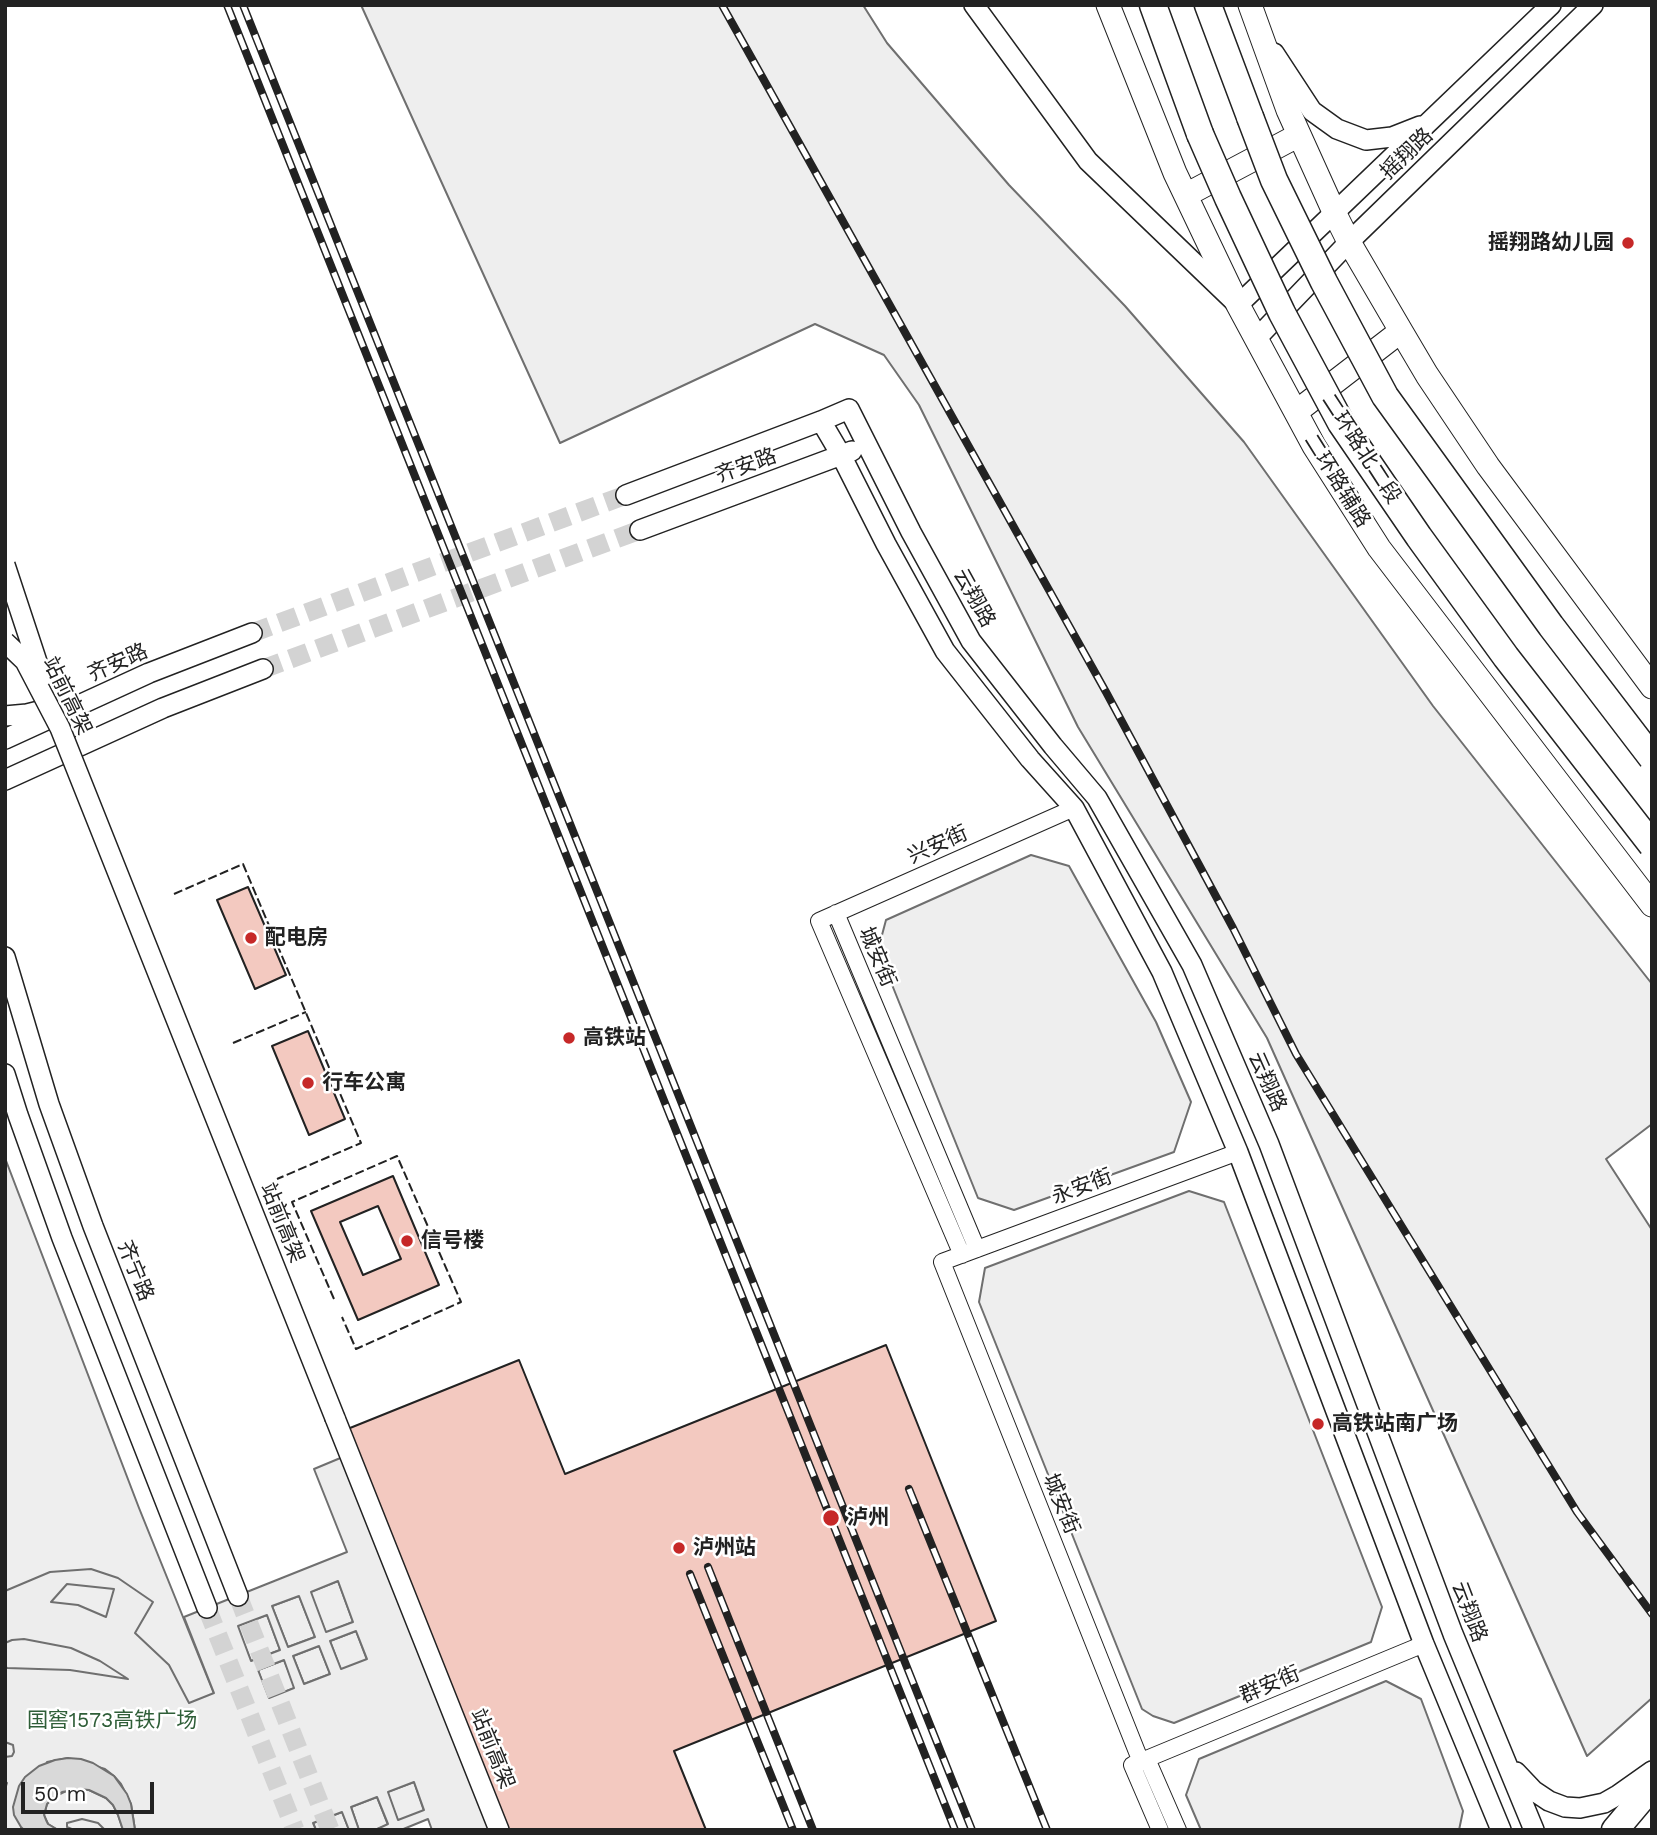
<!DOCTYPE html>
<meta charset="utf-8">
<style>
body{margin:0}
#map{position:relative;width:1657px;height:1835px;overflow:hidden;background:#fff;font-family:"Work Sans",sans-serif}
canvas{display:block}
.frame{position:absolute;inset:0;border:7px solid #222;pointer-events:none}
.scale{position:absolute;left:21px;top:1782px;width:133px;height:32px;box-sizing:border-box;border:4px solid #222;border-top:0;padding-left:9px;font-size:21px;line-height:24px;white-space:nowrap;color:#222;-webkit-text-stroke:5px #fff;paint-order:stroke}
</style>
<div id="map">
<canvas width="1657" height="1835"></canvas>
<div class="frame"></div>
<div class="scale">50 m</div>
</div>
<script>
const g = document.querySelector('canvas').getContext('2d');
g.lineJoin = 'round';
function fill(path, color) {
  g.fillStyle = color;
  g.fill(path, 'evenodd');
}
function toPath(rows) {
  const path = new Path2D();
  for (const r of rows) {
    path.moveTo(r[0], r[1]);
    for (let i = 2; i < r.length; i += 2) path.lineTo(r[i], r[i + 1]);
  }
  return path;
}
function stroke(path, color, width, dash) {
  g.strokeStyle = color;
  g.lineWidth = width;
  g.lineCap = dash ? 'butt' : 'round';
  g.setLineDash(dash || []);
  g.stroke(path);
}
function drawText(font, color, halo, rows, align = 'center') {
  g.font = font + ' "Work Sans","Noto Sans SC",sans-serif';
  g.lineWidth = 5;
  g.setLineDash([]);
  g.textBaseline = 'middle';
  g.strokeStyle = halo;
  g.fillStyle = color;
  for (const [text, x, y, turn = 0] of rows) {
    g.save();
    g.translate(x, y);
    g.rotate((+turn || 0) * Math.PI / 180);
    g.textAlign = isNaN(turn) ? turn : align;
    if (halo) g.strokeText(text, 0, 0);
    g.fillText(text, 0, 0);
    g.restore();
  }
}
const green = toPath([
 [361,5,863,5,887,43,1009,185,1125,306,1244,442,1433,706,1652,984,1652,1124,1606,1159,1652,1230,1652,1698,1587,1756,1267,1038,1078,727,919,405,884,355,815,324,560,443,361,5],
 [1031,855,1069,866,1156,1022,1191,1102,1174,1152,1014,1210,978,1198,878,950,886,920,1031,855],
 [5,1158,139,1508,269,1830,5,1830,5,1158],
 [1189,1191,1224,1202,1382,1607,1371,1642,1174,1723,1153,1716,1142,1709,979,1302,985,1268,1189,1191],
 [338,1581,353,1622,326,1633,310,1592,338,1581],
 [299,1596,315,1637,288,1647,272,1606,299,1596],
 [267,1615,280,1650,251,1661,237,1626,267,1615],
 [356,1631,367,1660,341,1670,330,1641,356,1631],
 [319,1646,330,1674,304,1684,293,1656,319,1646],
 [284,1660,295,1688,268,1698,258,1670,284,1660],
 [1386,1681,1421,1699,1463,1811,1459,1830,1201,1830,1186,1795,1199,1759,1386,1681],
 [414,1782,424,1811,398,1821,387,1792,414,1782],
 [377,1797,388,1825,375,1830,359,1830,351,1807,377,1797],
 [342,1812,349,1830,316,1830,313,1823,342,1812]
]);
fill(green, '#eee');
stroke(green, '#6f6f6f', 2);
const parking = toPath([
 [350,1454,500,1830,432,1830,428,1819,401,1830,375,1830,388,1824,377,1797,351,1807,359,1830,349,1830,342,1812,313,1823,316,1830,135,1830,131,1804,121,1784,114,1776,105,1769,68,1758,47,1762,21,1827,24,1830,5,1830,5,1789,7,1783,5,1782,5,1757,12,1756,14,1752,13,1745,5,1742,5,1666,7,1668,70,1670,128,1679,100,1661,71,1648,24,1639,12,1640,5,1643,5,1591,50,1572,91,1569,118,1578,153,1602,135,1633,169,1665,189,1703,214,1693,184,1617,347,1552,314,1469,350,1454],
 [338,1581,353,1622,326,1632,311,1592,338,1581],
 [67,1584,114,1589,106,1617,78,1605,51,1602,67,1584],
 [299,1596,315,1637,288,1647,272,1606,299,1596],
 [267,1615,280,1650,251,1661,238,1626,267,1615],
 [356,1631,367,1659,341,1669,330,1641,356,1631],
 [319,1646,330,1674,304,1684,293,1656,319,1646],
 [284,1660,294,1688,269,1698,258,1670,284,1660],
 [414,1782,424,1810,398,1820,388,1792,414,1782],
 [70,1789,89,1790,106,1798,113,1805,118,1815,123,1830,105,1830,98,1823,82,1819,67,1823,67,1827,74,1830,58,1830,48,1824,44,1815,47,1804,54,1797,70,1789]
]);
fill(parking, '#ededed');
stroke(parking, '#6f6f6f', 2);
const water = toPath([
 [68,1758,81,1759,93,1763,114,1776,127,1794,131,1804,135,1830,123,1830,118,1815,113,1805,106,1798,89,1790,79,1789,62,1792,54,1797,47,1804,44,1815,46,1820,48,1824,58,1830,24,1830,21,1827,14,1815,13,1807,19,1786,25,1777,39,1766,55,1760,68,1758]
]);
fill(water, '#d9d9d9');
stroke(water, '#6f6f6f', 2);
const building = toPath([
 [248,887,286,975,255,989,217,900,248,887],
 [308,1031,345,1119,309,1135,272,1046,308,1031],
 [393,1176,439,1285,358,1320,311,1211,393,1176],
 [378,1206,401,1259,363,1275,340,1222,378,1206],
 [886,1345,996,1621,674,1751,706,1830,503,1830,345,1430,519,1360,565,1474,886,1345]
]);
fill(building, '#f3c9c0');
stroke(building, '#222', 2);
stroke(toPath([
 [252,633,626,495],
 [263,669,640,530],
 [238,1596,330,1830],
 [207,1608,295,1830]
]), '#d3d3d3', 19, [19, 10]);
const minor = toPath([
 [836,913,977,1249],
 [962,1255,819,921,1074,808],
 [1147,1759,1178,1830],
 [1141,1762,942,1262,1238,1152],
 [1160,1830,1132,1765,1424,1644]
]);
const tertiary = toPath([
 [974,5,1088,161,1238,305,1551,5],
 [1274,53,1312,111,1337,129,1366,140,1392,137,1420,126],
 [1256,339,1349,242,1593,5],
 [821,421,841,455,886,544,945,651,1030,759,1074,808,1162,972,1238,1152,1424,1644,1501,1830],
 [626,495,821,421,849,409,911,532,971,641,1053,746,1097,798,1192,965,1269,1144,1453,1634,1534,1830],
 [640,530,852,451],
 [5,716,27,714,55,707],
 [5,739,149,673,252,633],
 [5,780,163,708,263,669],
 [5,957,49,1104,93,1226,238,1596],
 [5,1074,18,1115,62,1238,207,1608],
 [335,1418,499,1830],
 [1516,1772,1534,1791,1549,1801,1565,1807,1580,1808,1604,1803,1618,1795,1652,1771]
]);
const secondary = toPath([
 [1108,5,1175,173,1238,305,1314,446,1379,548,1652,905],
 [1250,5,1288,110,1335,214,1349,242,1401,331,1427,375,1488,466,1652,687],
 [1186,195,1299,135],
 [1296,412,1401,331]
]);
const primary = toPath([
 [1615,1830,1652,1786]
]);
const trunk = toPath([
 [1153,5,1200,134],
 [1208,5,1250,117]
]);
stroke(minor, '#222', 18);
stroke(tertiary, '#222', 22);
stroke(secondary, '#222', 25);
stroke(primary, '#222', 29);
stroke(trunk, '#222', 29);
stroke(minor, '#fff', 16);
stroke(tertiary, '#fff', 19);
stroke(secondary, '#fff', 23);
stroke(primary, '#fff', 26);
stroke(trunk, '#fff', 26);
const rail = toPath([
 [227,5,955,1830],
 [243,5,972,1830],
 [722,5,1106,692,1233,928,1296,1054,1577,1512,1652,1614],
 [909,1489,1047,1830],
 [708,1567,813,1830],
 [690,1574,793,1830]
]);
stroke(rail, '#222', 8);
stroke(rail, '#fff', 5, [16]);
const tertiaryBridge = toPath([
 [5,565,42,677],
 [5,642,25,661,60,728,335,1418]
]);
const trunkBridge = toPath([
 [1250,117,1274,180,1324,282,1385,396,1551,626,1652,758],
 [1200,134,1228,198,1282,313,1341,423,1419,537,1506,657,1652,845]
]);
stroke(tertiaryBridge, '#222', 22, []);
stroke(trunkBridge, '#222', 29, []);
stroke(tertiaryBridge, '#fff', 19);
stroke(trunkBridge, '#fff', 26);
stroke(toPath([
 [174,894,243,864,361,1143,277,1179],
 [233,1043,306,1012],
 [334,1299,292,1202,397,1156,461,1302,356,1349,342,1317]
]), '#222', 2, [9, 3.5]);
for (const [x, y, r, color] of [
 [1628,243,7,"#c62828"],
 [251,938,7,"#c62828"],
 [569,1038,7,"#c62828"],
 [308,1083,7,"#c62828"],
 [407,1241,7,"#c62828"],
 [1318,1424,7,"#c62828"],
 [831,1518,9,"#c62828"],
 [679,1548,7,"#c62828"]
]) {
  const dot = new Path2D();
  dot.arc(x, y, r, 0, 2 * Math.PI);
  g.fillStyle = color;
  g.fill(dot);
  stroke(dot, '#fff', 2.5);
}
drawText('21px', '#222', '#fff', [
 ["摇翔路",1407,154,-44],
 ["二环路北二段",1361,449,57],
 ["齐安路",746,466,-20],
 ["二环路辅路",1337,481,58],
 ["云翔路",974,598,61],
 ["齐安路",118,663,-24],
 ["站前高架",67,696,64],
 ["兴安街",938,845,-24],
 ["城安街",877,957,67],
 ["云翔路",1267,1082,66],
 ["永安街",1082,1187,-21],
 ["站前高架",282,1223,68],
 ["齐宁路",135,1271,68],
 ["城安街",1061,1504,68],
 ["云翔路",1469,1612,69],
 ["群安街",1270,1685,-23],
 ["站前高架",492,1749,68]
]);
drawText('bold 21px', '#222', '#fff', [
 ["摇翔路幼儿园",1614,243,"right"],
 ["配电房",265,938],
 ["高铁站",583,1038],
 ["行车公寓",322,1083],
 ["信号楼",421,1241],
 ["高铁站南广场",1332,1424],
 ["泸州",847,1518],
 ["泸州站",693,1548]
], 'left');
drawText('21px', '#2f5e38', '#fff', [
 ["国窖1573高铁广场",112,1721]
]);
</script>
